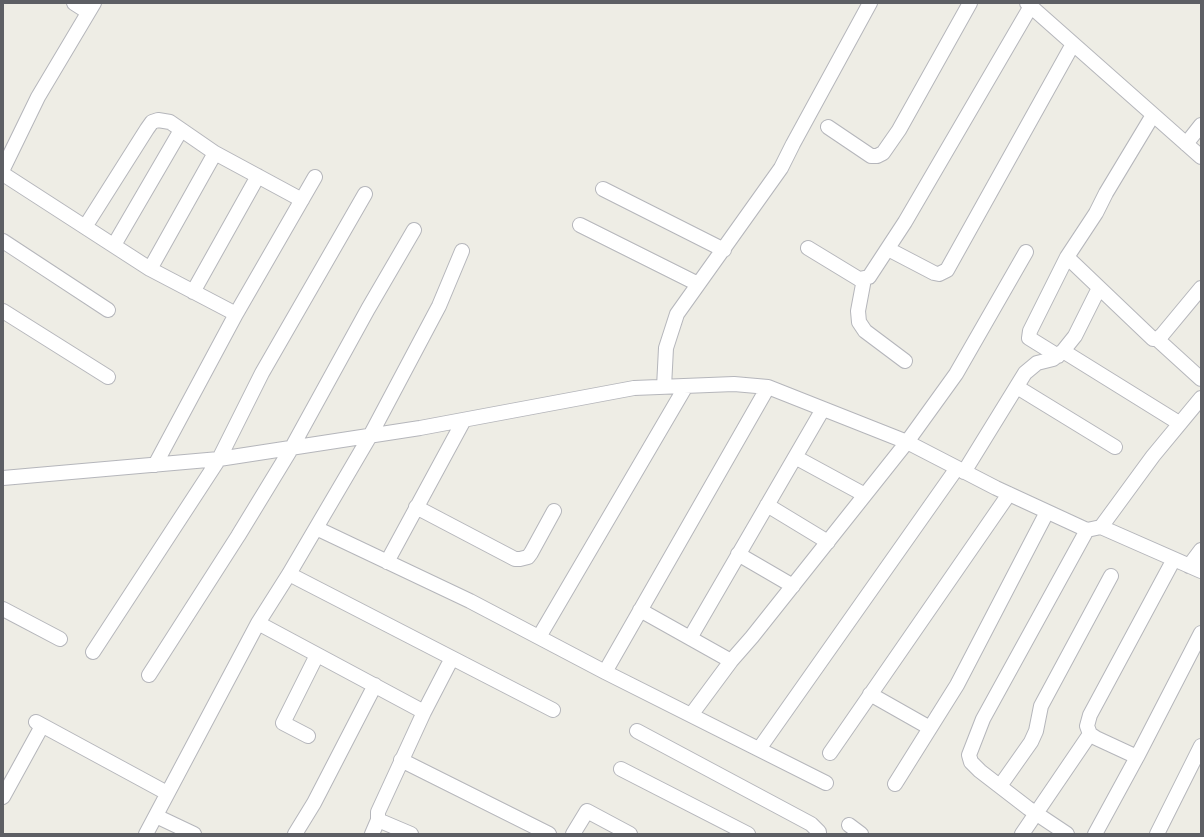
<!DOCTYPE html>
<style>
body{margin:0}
#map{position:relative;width:1204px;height:837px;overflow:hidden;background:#eeede5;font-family:"Varela Round",sans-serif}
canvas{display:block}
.frame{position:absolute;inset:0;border:4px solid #5d5f64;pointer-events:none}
</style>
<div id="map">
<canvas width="1204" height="837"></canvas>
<div class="frame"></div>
</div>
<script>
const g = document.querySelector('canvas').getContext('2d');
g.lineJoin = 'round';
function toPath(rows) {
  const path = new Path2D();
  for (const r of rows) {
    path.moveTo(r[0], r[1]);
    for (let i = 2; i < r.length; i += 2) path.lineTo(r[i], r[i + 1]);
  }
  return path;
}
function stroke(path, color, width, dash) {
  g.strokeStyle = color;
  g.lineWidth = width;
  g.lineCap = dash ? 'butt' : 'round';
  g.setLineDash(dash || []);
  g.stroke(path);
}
const minor = toPath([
 [74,3,88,12],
 [1027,3,1201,157],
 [828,127,871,156,877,156,883,153,899,130,970,3],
 [1186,144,1201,125],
 [3,169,38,97,94,3],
 [3,174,150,269,236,314],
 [603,189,724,250],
 [580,225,698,284],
 [85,227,147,129,152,122,158,120,170,122,215,153,302,200],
 [3,241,108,310],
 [114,245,181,130],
 [808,248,859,279,869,277,905,222,1031,6],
 [888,249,934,273,939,274,947,270,1073,44],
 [1067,257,1153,339,1157,339,1162,335,1201,288],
 [150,269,215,153],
 [864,279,858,311,859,322,865,331,905,361],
 [193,292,258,176],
 [3,311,108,377],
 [1157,339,1201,379],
 [1063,351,1179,423],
 [1058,356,1029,338,1030,331,1067,257,1096,213,1106,193,1153,115],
 [664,387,666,348,677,314,781,168,793,144,870,3],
 [1017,387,1115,447],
 [795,457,865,495],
 [155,465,236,314,315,177],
 [964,472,1025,373,1037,363,1053,359,1063,351,1075,336,1099,288],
 [3,478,219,459,420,428,634,388,734,384,768,387,907,442,996,488,1087,530,1101,527,1201,571],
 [767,505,828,542],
 [416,507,515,559,520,559,528,557,531,553,554,511],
 [1101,527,1153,456,1201,398],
 [316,528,470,601,605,672,826,783],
 [738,554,793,586],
 [387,562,464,420],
 [1189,566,1201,550],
 [289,574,553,710],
 [3,609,60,639],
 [640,610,731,661],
 [258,623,424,712],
 [539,637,686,386],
 [690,638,823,409],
 [93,652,219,459,262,373,365,194],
 [605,672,768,387],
 [149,675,238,536,291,449,368,309,414,230],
 [870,694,930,728],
 [691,715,731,661,752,637,907,442,956,374,1026,252],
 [36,722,167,793],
 [637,731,811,824,819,832,819,834],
 [308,736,283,723,317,655],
 [759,749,957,468],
 [830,753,1009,494],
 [1137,757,1096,738,1090,734,1087,726,1090,715,1174,559],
 [401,760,549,834],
 [621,769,748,834],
 [895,784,957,685,1047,512],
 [1000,786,1031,742,1036,731,1041,706,1111,576],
 [3,797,42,726],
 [156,816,194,834],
 [849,825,861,834],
 [146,834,258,623,289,574,370,436,439,306,462,251],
 [295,834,314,803,375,685],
 [372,834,378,820],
 [411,834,378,820,378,812,424,712,452,658],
 [573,834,587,811,630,834],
 [1022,834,1090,734],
 [1067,834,1028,808,980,771,971,762,969,755,983,719,1087,530],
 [1095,834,1137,757,1201,633],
 [1157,834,1201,746]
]);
stroke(minor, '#b5b6bb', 16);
stroke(minor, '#fff', 14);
</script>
